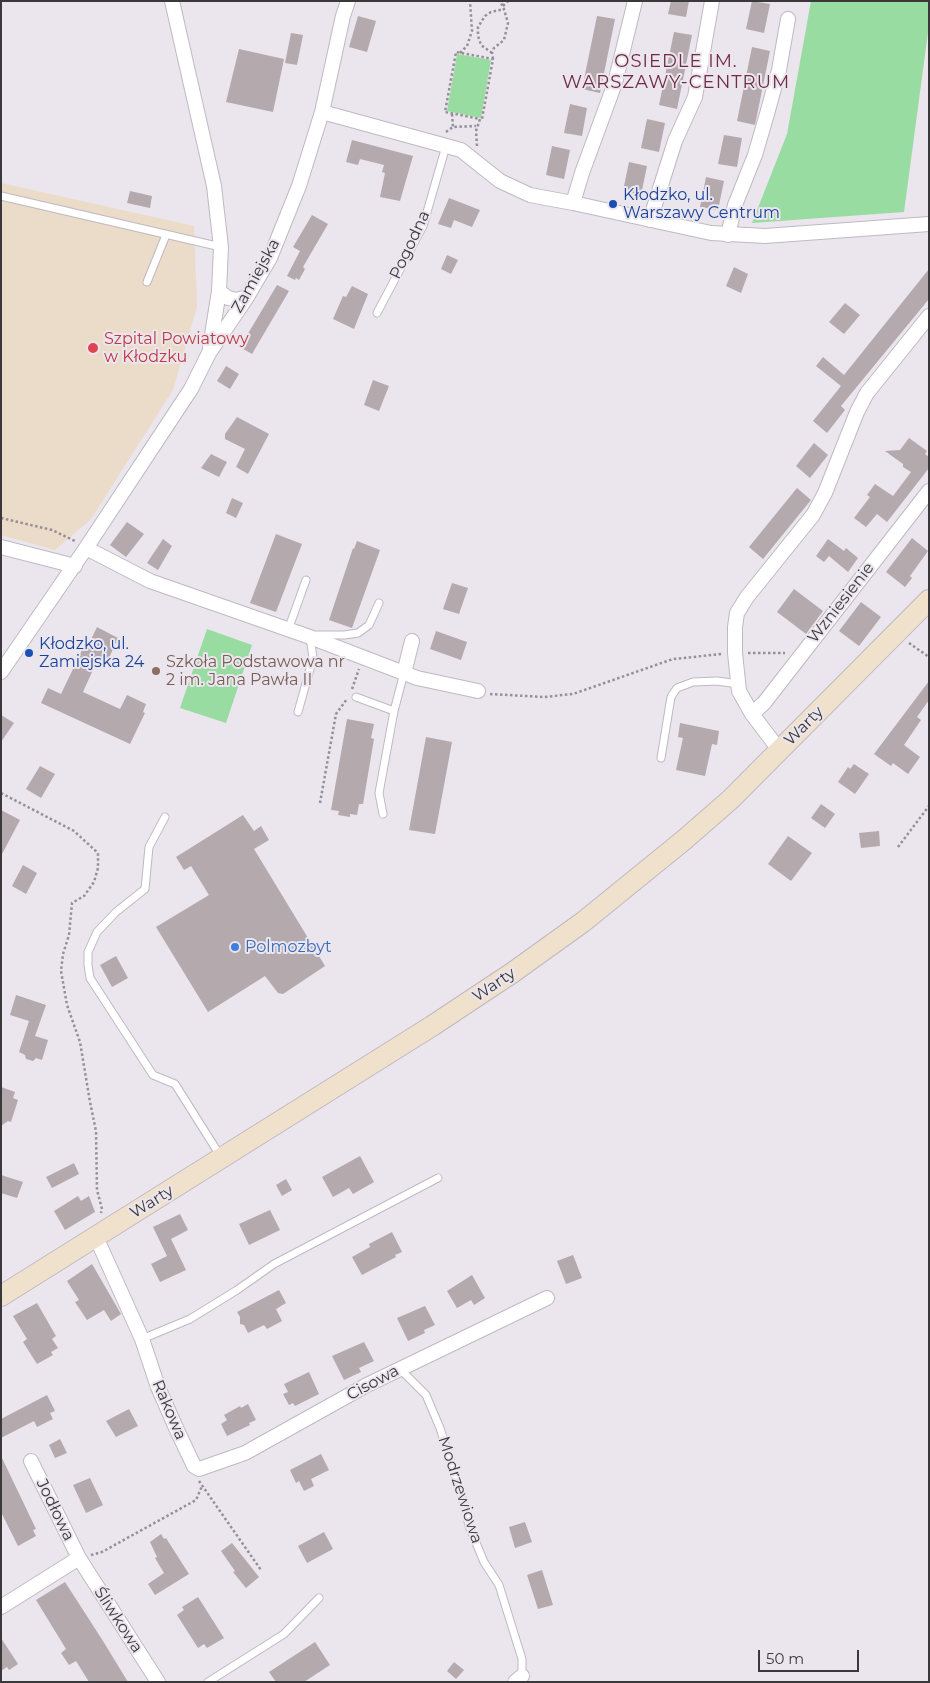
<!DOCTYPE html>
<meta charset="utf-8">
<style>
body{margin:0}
#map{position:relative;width:930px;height:1683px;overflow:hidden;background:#ebe5ee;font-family:Montserrat,sans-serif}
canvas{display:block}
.frame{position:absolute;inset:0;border:2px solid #3a383b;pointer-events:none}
.scale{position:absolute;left:758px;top:1650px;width:101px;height:22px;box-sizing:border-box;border:2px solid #3a383b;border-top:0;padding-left:6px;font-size:15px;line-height:18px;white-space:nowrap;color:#3a383b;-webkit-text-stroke:4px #ebe5ee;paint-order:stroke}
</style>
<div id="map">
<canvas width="930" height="1683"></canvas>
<div class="frame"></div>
<div class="scale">50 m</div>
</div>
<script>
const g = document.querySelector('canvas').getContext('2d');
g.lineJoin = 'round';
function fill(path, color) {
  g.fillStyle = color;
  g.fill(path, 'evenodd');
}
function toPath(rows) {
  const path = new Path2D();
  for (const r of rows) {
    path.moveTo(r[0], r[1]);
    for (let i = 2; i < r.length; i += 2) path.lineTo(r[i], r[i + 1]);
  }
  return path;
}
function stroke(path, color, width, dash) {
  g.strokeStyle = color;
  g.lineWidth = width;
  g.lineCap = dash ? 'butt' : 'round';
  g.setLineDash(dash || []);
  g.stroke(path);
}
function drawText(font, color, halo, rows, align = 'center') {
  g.font = font + ' Montserrat,sans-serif';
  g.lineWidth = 4;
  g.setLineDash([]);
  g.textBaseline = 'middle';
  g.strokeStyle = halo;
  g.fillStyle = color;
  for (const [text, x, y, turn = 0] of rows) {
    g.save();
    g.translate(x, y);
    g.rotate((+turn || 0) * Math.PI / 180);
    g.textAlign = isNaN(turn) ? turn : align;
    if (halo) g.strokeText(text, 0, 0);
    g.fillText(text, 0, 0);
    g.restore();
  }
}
fill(toPath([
 [1,183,194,226,197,307,173,390,91,519,55,550,1,535]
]), '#ebdbc9');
fill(toPath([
 [811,1,929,1,929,25,904,212,752,223,787,134],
 [457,54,491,60,481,118,447,111],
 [207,629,252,645,226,723,180,708]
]), '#99dca2');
fill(toPath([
 [671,1,689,1,686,17,668,14],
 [752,1,770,4,764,33,746,29],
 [358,16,376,21,367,52,349,47],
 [597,16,615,19,600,93,582,89],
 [674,32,692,35,677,109,659,105],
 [291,33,303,35,297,65,285,63],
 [752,47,770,51,755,125,737,121],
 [239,49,284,59,273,112,226,102],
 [570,104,587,108,582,136,564,133],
 [647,119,665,123,659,152,641,148],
 [724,135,742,138,737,167,718,164],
 [352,140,413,156,400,201,380,197,385,173,382,172,384,165,360,159,358,165,346,162],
 [552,146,570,150,564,179,546,175],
 [629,162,647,166,641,195,623,191],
 [706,177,724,181,718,210,700,207],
 [130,191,152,196,150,208,127,203],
 [449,198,480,210,472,227,454,220,451,228,438,224],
 [312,215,328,224,303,267,305,269,299,280,296,278,295,280,287,276,300,251,293,247],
 [447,255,458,260,451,274,441,269],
 [734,267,748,274,741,293,726,286],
 [929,269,929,299,841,406,845,410,827,433,813,421,841,386,816,366,823,357,844,375],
 [277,285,289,291,252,354,240,347],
 [352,286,368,294,354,329,333,319,343,296,346,297],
 [845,303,860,315,844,334,829,322],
 [226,366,239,374,230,389,217,381],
 [373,380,389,386,379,411,364,405],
 [237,417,269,434,248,474,236,467,245,449,225,439,225,434],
 [909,438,927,451,925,454,929,457,929,468,887,522,877,514,866,527,854,518,870,497,867,495,875,484,893,496,911,472,903,467,903,464,885,451,900,450],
 [814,443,828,455,810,478,796,466],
 [211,454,227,462,219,477,201,468],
 [797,488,811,500,763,559,749,547],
 [232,498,243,503,236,518,226,513],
 [127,522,144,534,126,557,110,545],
 [276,534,302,544,276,612,250,603],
 [912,538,928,551,910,576,912,578,905,587,886,572],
 [163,539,172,546,158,570,147,563],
 [828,539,844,551,846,548,858,558,848,572,829,556,824,562,816,556],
 [357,541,380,550,352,628,329,620,353,548,354,549],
 [452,583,468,588,459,614,443,609],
 [794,589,823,611,806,634,777,612],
 [861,602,881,617,859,646,839,631],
 [97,627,118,638,105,667,96,663,83,692,120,709,127,695,146,704,143,712,145,713,130,744,41,703,48,688,61,694,83,648,86,650],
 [436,631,467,642,461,660,430,649],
 [929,681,929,700,917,717,921,720,904,745,920,757,908,774,893,763,891,766,874,754],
 [1,715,14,723,1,742],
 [347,719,374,724,371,738,374,739,363,804,359,804,357,815,350,814,350,817,338,815,339,811,331,810],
 [680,723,719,731,717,745,712,744,705,776,676,770,683,738,678,737],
 [426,737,452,742,435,834,409,830],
 [854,764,869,774,855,794,838,782,848,767,850,769],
 [40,766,55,774,41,798,26,789],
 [821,804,835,814,825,828,811,818],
 [1,810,20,820,1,856],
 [243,815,254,831,261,826,269,840,254,849,325,966,283,994,278,993,265,976,208,1012,156,927,209,895,191,866,184,870,176,857],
 [879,831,880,846,861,848,859,833],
 [788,836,812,853,791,881,768,864],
 [23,865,37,873,26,894,12,886],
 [116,956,128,978,112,987,100,965],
 [16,995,46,1005,35,1036,48,1040,42,1060,36,1058,33,1061,26,1059,25,1055,19,1052,29,1021,10,1015],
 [1,1087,15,1092,13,1098,18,1100,11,1122,8,1121,1,1126],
 [360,1156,374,1182,353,1194,349,1188,333,1197,322,1177],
 [74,1163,79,1174,52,1188,46,1177],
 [1,1175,23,1182,17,1198,1,1193],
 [286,1179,292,1190,282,1196,276,1185],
 [78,1196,81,1201,89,1196,95,1212,65,1230,54,1211],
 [270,1210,280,1230,249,1245,239,1224],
 [180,1214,188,1230,171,1239,186,1270,160,1282,151,1264,167,1256,153,1227],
 [392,1232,402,1252,395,1255,396,1257,362,1275,352,1257,370,1247,369,1244],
 [573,1255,582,1278,566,1284,557,1261],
 [92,1264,121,1314,111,1321,104,1310,87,1320,75,1302,79,1300,67,1281],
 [472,1275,485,1298,474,1305,471,1300,457,1308,447,1291],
 [279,1290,286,1303,276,1309,282,1321,267,1329,264,1325,248,1333,244,1325,240,1324,240,1317,237,1312],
 [37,1303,56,1336,52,1339,58,1348,51,1352,53,1355,37,1364,23,1342,27,1339,13,1316],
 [425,1306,435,1325,424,1330,425,1333,408,1341,397,1318],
 [364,1342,374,1361,359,1368,361,1372,344,1380,332,1356],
 [309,1372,319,1394,295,1406,293,1403,289,1405,283,1394,288,1392,284,1384],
 [47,1395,55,1411,50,1413,53,1419,37,1427,34,1421,1,1438,1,1419],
 [248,1404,256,1420,249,1423,250,1425,227,1436,221,1424,227,1420,224,1415,240,1406,241,1408],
 [129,1409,138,1426,116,1437,106,1421],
 [60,1439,67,1453,55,1458,49,1445],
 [321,1454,329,1470,311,1479,314,1486,304,1491,299,1481,296,1483,290,1470],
 [1,1456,36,1529,33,1530,36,1536,18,1546,1,1512],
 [90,1478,103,1505,86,1513,73,1485],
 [525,1522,532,1542,515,1548,509,1527],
 [324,1532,333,1549,307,1563,298,1546],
 [161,1534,164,1539,166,1538,189,1574,155,1595,148,1584,164,1573,155,1558,157,1557,150,1542],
 [232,1543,259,1577,246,1588,233,1572,235,1571,221,1551],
 [542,1570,553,1605,538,1609,527,1575],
 [65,1582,103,1641,128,1682,89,1682,76,1661,69,1665,61,1653,66,1649,36,1600],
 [198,1597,224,1638,207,1648,204,1644,198,1648,177,1615,184,1610,182,1607],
 [1,1638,18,1664,9,1670,7,1667,1,1671],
 [315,1642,330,1665,304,1682,276,1682,269,1672],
 [454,1662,464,1670,456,1679,447,1671]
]), '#b4a9ad');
const lane = toPath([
 [1,196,221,247],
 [147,282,166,235],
 [377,313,423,226,446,146],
 [288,630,306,580],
 [356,697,394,711],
 [298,712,313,658,310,637,318,635,344,635,358,633,369,625,379,603],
 [661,758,671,697,677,688,693,682,717,681,738,684],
 [383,814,379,793,394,711,404,673],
 [165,817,149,847,145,889,116,912,97,932,88,952,88,965,90,978,153,1075,175,1084,221,1157],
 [142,1339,190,1319,237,1290,274,1264,438,1178],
 [400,1369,426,1395,440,1428,465,1507,469,1526,484,1562,499,1585,522,1659,522,1676],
 [208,1682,284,1634,319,1598]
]);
const street = toPath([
 [172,1,214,186,221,247,219,291,210,347],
 [322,112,461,150,500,181,530,195,573,203,711,233,765,236,929,224],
 [573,203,582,173,615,83,635,1],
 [650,220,675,141,695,97,712,1],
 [728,235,735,205,755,155,767,114,779,70,788,19],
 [219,291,228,298,237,300,247,297],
 [1,547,75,566],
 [86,548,150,581,310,637,417,678,478,691],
 [1,672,86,548,191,389,209,353,247,297,270,258,299,186,322,112,343,16,348,1],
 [404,673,412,641],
 [752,714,764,703,929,491],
 [780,751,752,714,739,691,735,653,735,627,737,613,747,597,813,515,825,493,857,412,867,393,929,316],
 [96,1237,142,1339,158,1387,176,1428,194,1466,199,1469,245,1453,367,1385,547,1298],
 [31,1461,79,1558,158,1682],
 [1,1607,79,1558],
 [515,1682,522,1676]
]);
const secondary = toPath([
 [1,1296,432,1026,512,973,583,922,684,840,731,799,929,600]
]);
stroke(lane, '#bfb9c1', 9);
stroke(street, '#bfb9c1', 16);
stroke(secondary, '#bfb9c1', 22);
stroke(toPath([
 [503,6,508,1],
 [460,53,467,46,472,31,470,1],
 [492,53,481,45,478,36,478,27,485,16,491,12,504,9],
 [493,59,492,53,494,48,504,40,508,23,503,6,499,1],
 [452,114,453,127],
 [446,132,453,127,476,126],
 [477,146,476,131,480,119,482,119,493,59,456,52,445,112,480,119],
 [1,518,52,530,75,541],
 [909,643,929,657],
 [748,653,785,653],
 [352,689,359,669],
 [490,694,544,697,573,694,673,659,722,654],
 [1,793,74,831,98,853,98,868,94,882,84,896,72,903,69,935,63,954,61,971,67,1005,80,1042,90,1102,96,1131,97,1190,102,1209,101,1213],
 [320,803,336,714,347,699],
 [898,847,929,806],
 [199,1481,261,1570],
 [91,1555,102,1552,196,1500,202,1486]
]), '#949096', 2.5, [2.5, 2.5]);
stroke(lane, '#fff', 7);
stroke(street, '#fff', 14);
stroke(secondary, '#f0e1cd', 20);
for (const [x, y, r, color] of [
 [613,204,5,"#1a4fb4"],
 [93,348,6,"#e0444e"],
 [29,653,5,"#1a4fb4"],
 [156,671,5,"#8d6e63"],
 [235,947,5,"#3f7fe0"]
]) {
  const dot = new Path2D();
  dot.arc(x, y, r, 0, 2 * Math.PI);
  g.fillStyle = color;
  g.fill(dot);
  stroke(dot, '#ebe5ee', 2);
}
drawText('16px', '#164399', '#ebe5ee', [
 ["Kłodzko, ul.",623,195],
 ["Warszawy Centrum",623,213],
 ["Kłodzko, ul.",39,644],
 ["Zamiejska 24",39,662]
], 'left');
drawText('16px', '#3a383b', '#ebe5ee', [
 ["Pogodna",410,245,-65],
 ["Zamiejska",256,276,-61],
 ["Wzniesienie",841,603,-52],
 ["Warty",804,726,-45],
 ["Warty",494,985,-34],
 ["Warty",152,1202,-32],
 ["Cisowa",373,1383,-28],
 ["Rakowa",169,1410,67],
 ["Modrzewiowa",460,1490,72],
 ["Jodłowa",55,1510,64],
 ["Śliwkowa",118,1620,57]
]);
drawText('16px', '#be3a42', '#ebe5ee', [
 ["Szpital Powiatowy",104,339],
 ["w Kłodzku",104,357]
], 'left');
drawText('16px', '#785e54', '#ebe5ee', [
 ["Szkoła Podstawowa nr",166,662],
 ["2 im. Jana Pawła II",166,680]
], 'left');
drawText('16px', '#366cbe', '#ebe5ee', [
 ["Polmozbyt",245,947]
], 'left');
g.letterSpacing = '1px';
drawText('18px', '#6f2b41', '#ebe5ee', [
 ["OSIEDLE IM.",676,62],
 ["WARSZAWY-CENTRUM",676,83]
]);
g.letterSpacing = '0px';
</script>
